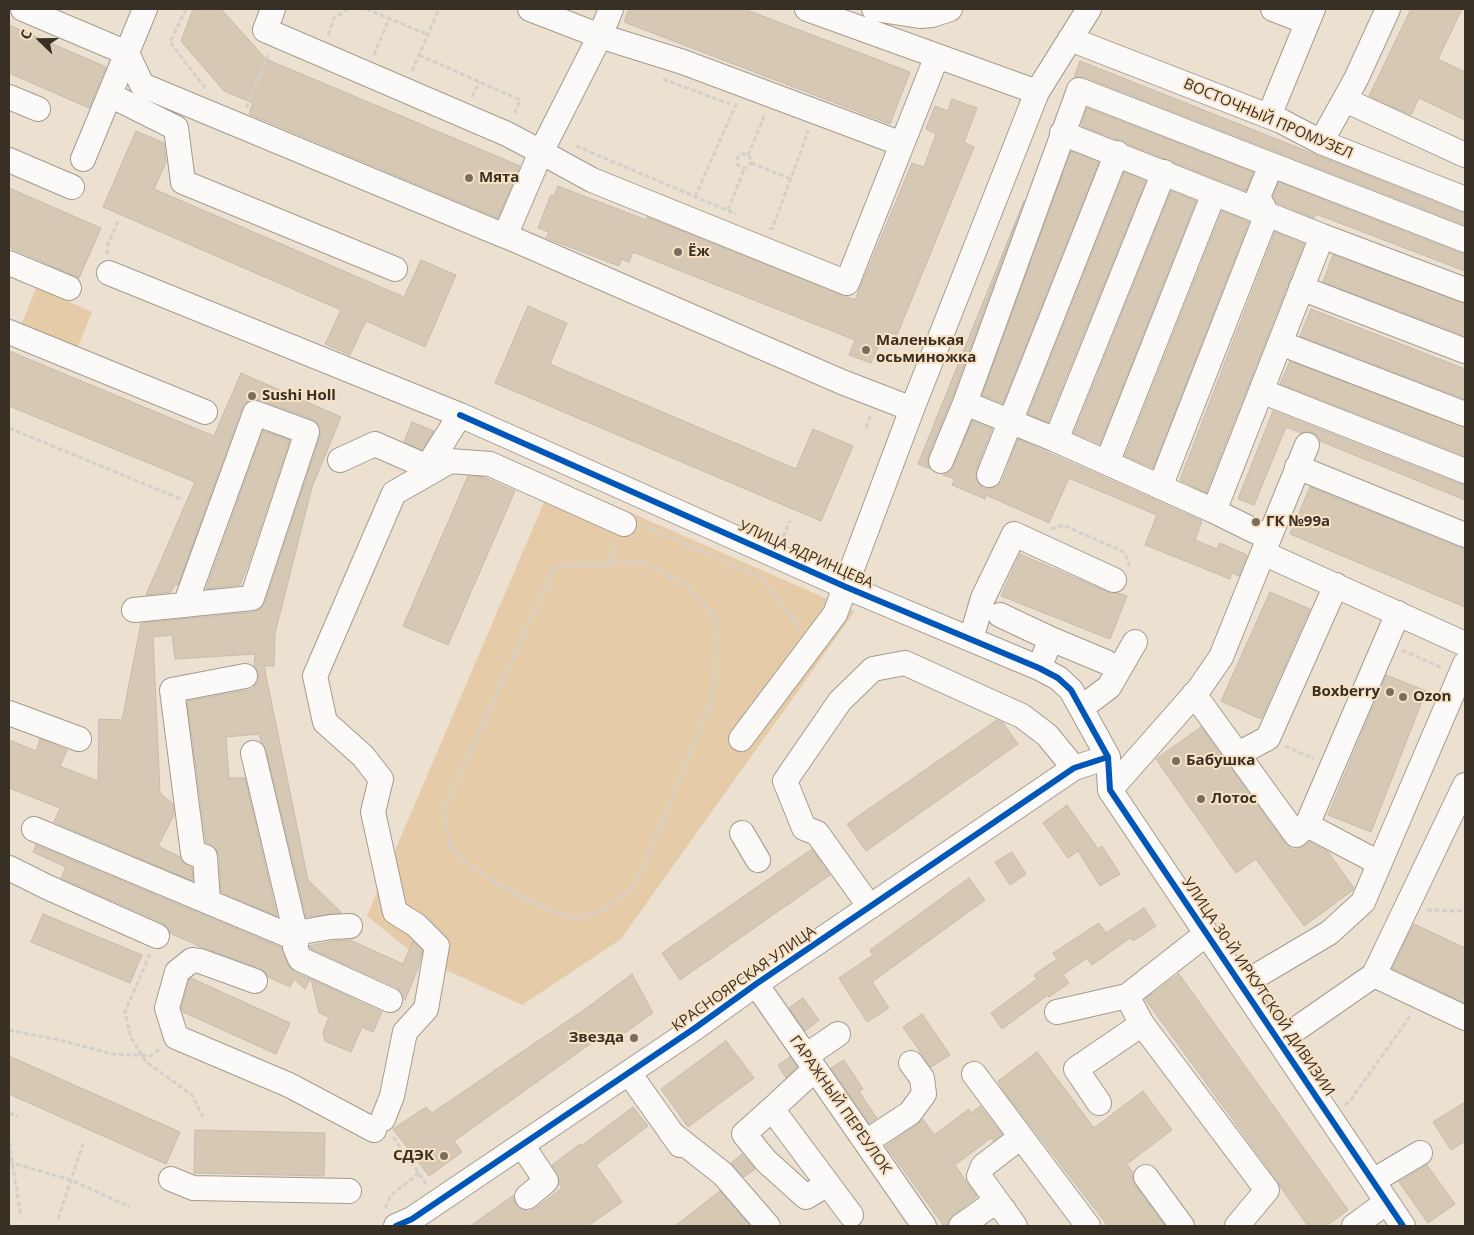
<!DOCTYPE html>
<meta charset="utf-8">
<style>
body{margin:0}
#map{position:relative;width:1474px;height:1235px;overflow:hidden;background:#ece0d0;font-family:"Open Sans",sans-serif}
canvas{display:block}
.frame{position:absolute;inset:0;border:10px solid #383024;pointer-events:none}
.north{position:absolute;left:15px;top:15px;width:50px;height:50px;-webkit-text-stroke:4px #f8e1c4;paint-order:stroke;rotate:292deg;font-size:14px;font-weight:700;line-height:20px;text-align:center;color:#383024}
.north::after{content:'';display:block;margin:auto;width:18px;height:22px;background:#383024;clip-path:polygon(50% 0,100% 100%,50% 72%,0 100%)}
</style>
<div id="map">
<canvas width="1474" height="1235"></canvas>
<div class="frame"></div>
<div class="north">С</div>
</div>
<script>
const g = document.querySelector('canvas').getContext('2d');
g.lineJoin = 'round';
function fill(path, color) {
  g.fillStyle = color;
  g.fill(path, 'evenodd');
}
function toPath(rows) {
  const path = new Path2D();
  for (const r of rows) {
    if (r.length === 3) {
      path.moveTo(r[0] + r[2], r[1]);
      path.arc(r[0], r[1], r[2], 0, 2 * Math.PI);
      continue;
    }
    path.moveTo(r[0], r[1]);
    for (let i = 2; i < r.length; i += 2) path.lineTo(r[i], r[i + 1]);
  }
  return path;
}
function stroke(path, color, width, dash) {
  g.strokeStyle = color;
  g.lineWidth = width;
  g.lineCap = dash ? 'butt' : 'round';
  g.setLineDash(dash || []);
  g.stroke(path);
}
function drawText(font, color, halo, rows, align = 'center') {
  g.font = font + ' "Open Sans",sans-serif';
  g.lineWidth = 4;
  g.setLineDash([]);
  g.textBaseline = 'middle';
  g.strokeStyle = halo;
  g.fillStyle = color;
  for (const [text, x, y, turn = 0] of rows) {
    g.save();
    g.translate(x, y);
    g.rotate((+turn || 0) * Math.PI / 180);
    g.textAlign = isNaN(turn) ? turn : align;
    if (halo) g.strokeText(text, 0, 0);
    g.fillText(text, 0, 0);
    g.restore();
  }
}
fill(toPath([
 [36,288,92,312,76,351,20,328],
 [554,479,855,611,621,939,522,1005,418,957,367,916]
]), '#e5cba8');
const building = toPath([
 [193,9,221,9,266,59,520,166,498,218,249,114,253,103,224,91,181,41,193,9],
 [629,9,744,9,910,72,890,124,624,22,629,9],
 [1411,9,1462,9,1438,59,1465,72,1465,120,1419,98,1411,115,1369,96,1411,9],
 [9,25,106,67,89,108,9,73,9,25],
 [1080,61,1460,212,1465,212,1465,225,1084,77,1074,78,1080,61],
 [952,99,977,108,964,142,974,147,897,335,885,331,871,363,849,355,855,340,633,252,629,262,621,259,619,266,546,238,549,232,538,228,551,195,554,196,558,186,646,220,647,217,855,300,912,163,924,167,936,134,926,129,935,106,948,111,952,99],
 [1087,108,1253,172,1246,191,1127,144,1122,140,1115,139,1081,126,1087,108],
 [136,131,164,143,166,162,154,189,404,297,421,260,456,275,425,347,366,321,350,355,325,344,341,310,103,207,136,131],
 [1071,151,1099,162,1003,403,982,395,1071,151],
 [1124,172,1146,181,1048,422,1028,414,1124,172],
 [1279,182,1460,253,1465,253,1465,271,1316,214,1314,218,1277,203,1273,196,1279,182],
 [9,188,101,228,79,278,9,247,9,188],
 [1171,191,1196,201,1100,444,1074,433,1171,191],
 [1024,201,952,398,928,456,927,462,930,469,918,464,1024,201],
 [1222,211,1249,222,1153,468,1125,456,1222,211],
 [1275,232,1304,244,1206,493,1180,480,1275,232],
 [1333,255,1465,303,1465,336,1323,282,1333,255],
 [528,306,567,323,550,364,796,469,813,429,853,446,821,521,495,383,528,306],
 [1311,309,1465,369,1465,399,1300,336,1311,309],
 [9,351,214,436,241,373,341,417,312,487,275,633,274,666,264,666,308,880,342,913,306,917,266,750,261,742,259,734,226,737,229,778,245,778,277,916,221,892,219,856,215,848,206,843,187,701,252,689,258,681,259,674,254,666,255,654,175,659,172,635,153,637,160,793,173,804,174,815,158,846,180,857,183,862,192,867,193,881,54,822,60,808,9,788,9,740,36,751,40,739,67,750,60,766,98,781,99,719,122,720,141,623,253,612,261,609,265,602,320,436,321,430,318,423,312,419,260,400,252,400,246,403,242,408,178,585,175,584,171,592,146,595,195,482,9,406,9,351],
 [1290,361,1465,427,1465,456,1280,384,1290,361],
 [1273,411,1460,484,1465,484,1465,500,1320,441,1318,436,1313,433,1306,431,1301,433,1286,427,1254,505,1238,499,1273,411],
 [972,421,992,429,976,470,976,477,979,484,983,488,991,488,998,485,1002,481,1018,439,1202,521,1195,540,1217,549,1220,543,1247,555,1239,576,1232,573,1230,579,1145,545,1157,515,1069,478,1049,523,986,495,985,499,952,485,955,479,943,475,950,472,954,466,972,421],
 [412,422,434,431,422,450,404,442,412,422],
 [263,431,290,440,248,565,240,585,206,589,263,431],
 [468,476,483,477,515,491,448,645,403,626,468,476],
 [1310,487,1460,548,1465,548,1465,607,1290,534,1310,487],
 [1020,554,1108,592,1118,593,1127,596,1110,639,1001,596,1020,554],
 [1270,592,1310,609,1261,719,1221,701,1270,592],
 [1386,675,1426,691,1371,832,1328,815,1386,675],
 [997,720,1003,723,1018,744,866,851,847,824,997,720],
 [1201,727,1285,843,1294,850,1305,845,1309,842,1328,852,1354,888,1353,890,1304,926,1256,859,1236,873,1156,759,1201,727],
 [1067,805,1098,849,1102,846,1120,874,1100,886,1078,851,1068,858,1043,823,1067,805],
 [36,845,282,948,288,965,294,972,310,979,305,989,294,979,290,987,268,977,265,972,260,968,203,948,170,933,168,928,163,923,61,878,66,867,33,852,36,845],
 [812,849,830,875,680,980,662,953,812,849],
 [1012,852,1026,874,1010,885,995,862,1012,852],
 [969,878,985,900,872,982,889,1008,867,1022,839,978,873,955,870,950,969,878],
 [1144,908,1156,926,1133,941,1130,938,1092,965,1087,958,1063,975,1069,983,1049,997,1048,995,1002,1029,991,1013,1037,979,1034,975,1057,959,1053,953,1099,923,1106,933,1144,908],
 [43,914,142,955,130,983,31,942,43,914],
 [1414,924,1465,948,1465,1003,1392,968,1414,924],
 [350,940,403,964,413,941,422,951,419,966,405,1000,401,992,396,987,311,949,309,946,333,941,350,940],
 [632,974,653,1013,613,1041,607,1032,454,1141,462,1152,429,1176,393,1129,426,1107,432,1113,588,1007,632,974],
 [1179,974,1348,1210,1326,1226,1308,1226,1281,1188,1278,1182,1145,999,1179,974],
 [191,978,290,1023,276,1054,183,1012,181,1008,189,980,191,978],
 [311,979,382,1012,373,1032,362,1027,351,1052,325,1041,323,1032,329,1017,319,1013,311,979],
 [803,998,819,1020,805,1031,789,1008,803,998],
 [922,1014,950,1055,931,1067,903,1027,922,1014],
 [726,1041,754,1078,688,1127,661,1089,726,1041],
 [1037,1052,1094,1128,1143,1091,1172,1130,1127,1164,1133,1173,1132,1179,1135,1185,1165,1226,1108,1226,1002,1089,998,1081,1037,1052],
 [9,1056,180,1132,166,1164,9,1094,9,1056],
 [790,1057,797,1067,786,1078,778,1065,790,1057],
 [844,1060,863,1089,859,1092,877,1118,869,1123,831,1068,844,1060],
 [1465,1102,1465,1141,1451,1150,1433,1122,1465,1102],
 [980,1106,1002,1134,993,1141,991,1138,955,1165,977,1197,953,1215,949,1220,947,1226,944,1226,886,1146,918,1124,923,1119,934,1135,969,1109,971,1113,980,1106],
 [633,1107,648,1126,596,1165,622,1202,588,1226,470,1226,514,1195,516,1205,522,1210,526,1210,527,1213,536,1208,562,1188,559,1184,558,1174,552,1165,580,1144,581,1146,633,1107],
 [195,1130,325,1133,324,1176,194,1173,195,1130],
 [742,1154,755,1169,744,1177,731,1163,742,1154],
 [1427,1165,1455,1204,1428,1223,1399,1182,1427,1165],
 [720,1191,750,1226,675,1226,720,1191]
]);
fill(building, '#d7c8b4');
stroke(building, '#c4bbae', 1);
const minor = toPath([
 [23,9,127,53,142,85,505,236,541,152,592,180,847,283,937,56],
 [273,9,265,30,507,134,541,152,600,36,611,9],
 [530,9,600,36,683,62,902,144],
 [807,9,1037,92],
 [874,9,920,16,932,15,950,9],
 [1273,9,1307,22],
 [1070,39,1281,121,1321,142,1465,199],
 [110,95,176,128,183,182,395,269],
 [9,97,38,109],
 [1345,100,1465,155],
 [1269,116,1313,9],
 [1062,133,1322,236],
 [1321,142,1356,79,1388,9],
 [83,159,145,9],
 [9,160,72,187],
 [497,232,842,382,912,409],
 [9,263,69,288],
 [109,273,460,415,846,587,1039,668,1058,678,1071,690,1108,757,1110,790,1403,1226],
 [1301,288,1465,351],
 [9,332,205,412],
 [1280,343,1465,414],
 [1261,391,1465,471],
 [965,403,1056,440,1214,511,1269,538,1221,657,1199,689,1110,790],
 [1056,440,1164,172],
 [340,460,375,444,423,465,431,461,460,415],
 [941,461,965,403,1079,90,1465,240],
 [1107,463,1214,193],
 [1297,467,1465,535],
 [989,475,1117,153],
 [1160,487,1267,214,1258,197,1271,165],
 [1214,511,1322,236,1465,290],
 [1269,538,1307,445],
 [1263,553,1465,644],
 [134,610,252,598,307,432,255,413,185,605],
 [1000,615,1051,639,1039,668],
 [971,639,983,598,1014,534,1114,580],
 [1051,639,1106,662],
 [1194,694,1296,835,1307,825,1379,863],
 [1081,708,1109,687,1135,642],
 [9,713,79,739],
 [741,739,835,614,912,409,1037,92,1089,9],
 [1238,754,1268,738,1336,585],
 [1307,825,1398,613],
 [34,829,297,939,253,753],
 [742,833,758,860],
 [9,868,47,887,157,936],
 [208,902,205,857,193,853,172,690,245,676],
 [870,907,817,833,804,828,785,781,840,701,873,669,905,663,1022,716,1047,735,1074,768],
 [296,933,331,927,350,926],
 [297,939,295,947,300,959,390,1000],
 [1374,975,1465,1018],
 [255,981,200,961,192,960,177,972,167,1008,176,1037,289,1085,374,1130],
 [756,984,924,1226],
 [1241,985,1329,933,1363,902,1465,664],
 [1127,996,1142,1024,1267,1190,1237,1226],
 [1057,1012,1127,996,1206,934],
 [1279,1041,1374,975,1465,785],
 [806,1056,838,1034],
 [815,1069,772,1109,851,1215],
 [629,1073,680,1145],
 [974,1074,1088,1226],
 [1099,1103,1076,1069,1142,1024],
 [772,1109,744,1134,766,1161,806,1197,828,1184],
 [383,1119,392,1096,405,1032,426,1009,437,946,416,925,395,912,373,812,381,779,363,756,325,722,315,676,394,493,450,461,490,464,624,524],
 [671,1133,723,1174,768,1226],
 [866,1142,910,1113,924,1094,922,1078,911,1063],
 [522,1145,546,1181,527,1197],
 [1146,1177,1182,1226],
 [171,1179,193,1188,349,1191],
 [1373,1181,1420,1153],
 [396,1226,412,1219,695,1028,756,984,1074,768,1108,757],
 [961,1226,992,1204,1004,1210],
 [1015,1226,979,1176,983,1166,1021,1137],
 [1354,1226,1387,1202]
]);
stroke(minor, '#a49b8f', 26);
stroke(toPath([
 [186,9,170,42,205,88],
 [366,9,429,35],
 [328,35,334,18,348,9],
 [374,55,389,19],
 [419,55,520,100,514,115],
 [412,71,439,9],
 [663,79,730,104],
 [472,97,479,82],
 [246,108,269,54],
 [576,146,736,214],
 [744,161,7],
 [748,155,765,114],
 [751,163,791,179],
 [695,197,737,102],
 [728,210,744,169],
 [769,228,772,229,808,132,806,132],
 [107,254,108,244,118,222],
 [9,428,181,499],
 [866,428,871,414],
 [644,526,762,578,799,627],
 [1051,529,1063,525,1124,552,1129,562,1128,566],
 [783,537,790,521],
 [642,562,688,586,717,619,712,699,659,830,633,888,604,910,575,918,548,910,511,892,467,864,450,847,444,810,555,566,642,562],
 [608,563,616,542],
 [1402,650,1442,668],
 [1285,746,1314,759],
 [1427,910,1462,911,1465,909],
 [150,954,125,1012,131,1038,146,1062,192,1095,203,1117],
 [9,1030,59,1040,113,1054,150,1056,160,1049],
 [1345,1105,1350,1101,1411,1015],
 [9,1113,18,1117],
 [393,1137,427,1185],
 [9,1142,21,1217],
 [9,1162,71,1180,130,1207],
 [385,1208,391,1195,419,1173],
 [58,1219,83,1144]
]), '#d3d0cc', 3, [5, 2.5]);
stroke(minor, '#fcfaf8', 24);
stroke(toPath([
 [460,415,846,587,1039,668,1058,678,1071,690,1108,757,1110,790,1403,1226],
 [396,1226,412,1219,695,1028,756,984,1074,768,1108,757]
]), '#0057b8', 6);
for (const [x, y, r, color] of [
 [469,178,5,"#776e60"],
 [678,252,5,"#776e60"],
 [866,350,5,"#776e60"],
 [252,396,5,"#776e60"],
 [1256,522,5,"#776e60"],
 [1390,692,5,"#776e60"],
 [1403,697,5,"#776e60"],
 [1176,761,5,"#776e60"],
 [1201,799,5,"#776e60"],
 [634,1038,5,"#776e60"],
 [444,1156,5,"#776e60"]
]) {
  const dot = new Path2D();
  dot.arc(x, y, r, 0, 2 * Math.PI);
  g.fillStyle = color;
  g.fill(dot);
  stroke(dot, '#f8e1c4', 2);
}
drawText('15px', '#383024', '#f8e1c4', [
 ["ВОСТОЧНЫЙ ПРОМУЗЕЛ",1268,119,23],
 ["УЛИЦА ЯДРИНЦЕВА",806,555,24],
 ["КРАСНОЯРСКАЯ УЛИЦА",744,979,-35],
 ["УЛИЦА 30-Й ИРКУТСКОЙ ДИВИЗИИ",1258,987,56],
 ["ГАРАЖНЫЙ ПЕРЕУЛОК",840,1105,55]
]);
drawText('bold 15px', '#383024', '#f8e1c4', [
 ["Мята",479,178],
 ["Ёж",688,252],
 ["Маленькая",876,341],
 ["осьминожка",876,358],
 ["Sushi Holl",262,396],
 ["ГК №99а",1266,522],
 ["Boxberry",1380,692,"right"],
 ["Ozon",1413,697],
 ["Бабушка",1186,761],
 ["Лотос",1211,799],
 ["Звезда",624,1038,"right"],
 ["СДЭК",434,1156,"right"]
], 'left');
</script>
